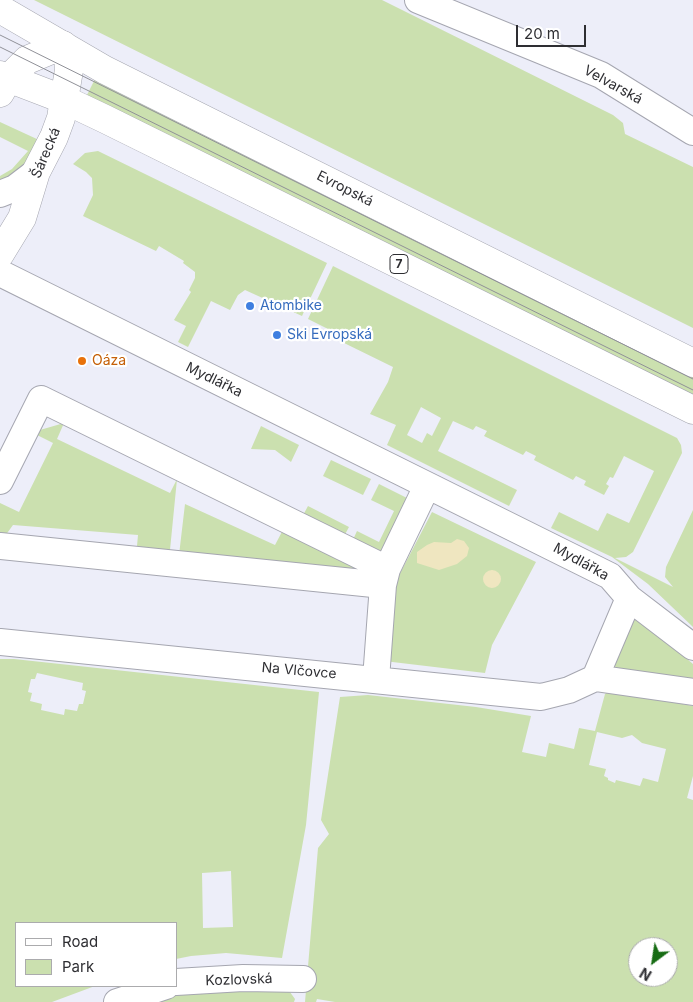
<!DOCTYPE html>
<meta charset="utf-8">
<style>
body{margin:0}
#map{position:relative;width:693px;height:1002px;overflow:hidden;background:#edeef9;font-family:Inter,sans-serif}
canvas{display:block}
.legend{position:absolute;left:15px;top:922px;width:162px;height:65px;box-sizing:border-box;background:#fff;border:1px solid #ababad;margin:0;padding:6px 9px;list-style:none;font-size:15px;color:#2e2e32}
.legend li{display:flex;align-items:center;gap:10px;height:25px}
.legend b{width:25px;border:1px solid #ababad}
.north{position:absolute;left:628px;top:937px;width:50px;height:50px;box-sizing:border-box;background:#fff;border:1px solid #ababad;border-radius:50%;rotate:211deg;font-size:14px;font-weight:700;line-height:20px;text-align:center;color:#2e2e32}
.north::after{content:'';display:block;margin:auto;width:18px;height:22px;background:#176c14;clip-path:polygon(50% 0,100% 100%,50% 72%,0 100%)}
.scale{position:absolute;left:516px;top:25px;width:70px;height:22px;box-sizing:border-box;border:2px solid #2e2e32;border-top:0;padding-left:6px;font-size:15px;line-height:18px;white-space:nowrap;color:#2e2e32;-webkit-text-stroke:4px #fff;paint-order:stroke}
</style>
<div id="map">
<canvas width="693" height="1002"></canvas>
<ul class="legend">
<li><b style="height:6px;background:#fff"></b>Road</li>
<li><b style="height:14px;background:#cbe0af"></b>Park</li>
</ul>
<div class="north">N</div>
<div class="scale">20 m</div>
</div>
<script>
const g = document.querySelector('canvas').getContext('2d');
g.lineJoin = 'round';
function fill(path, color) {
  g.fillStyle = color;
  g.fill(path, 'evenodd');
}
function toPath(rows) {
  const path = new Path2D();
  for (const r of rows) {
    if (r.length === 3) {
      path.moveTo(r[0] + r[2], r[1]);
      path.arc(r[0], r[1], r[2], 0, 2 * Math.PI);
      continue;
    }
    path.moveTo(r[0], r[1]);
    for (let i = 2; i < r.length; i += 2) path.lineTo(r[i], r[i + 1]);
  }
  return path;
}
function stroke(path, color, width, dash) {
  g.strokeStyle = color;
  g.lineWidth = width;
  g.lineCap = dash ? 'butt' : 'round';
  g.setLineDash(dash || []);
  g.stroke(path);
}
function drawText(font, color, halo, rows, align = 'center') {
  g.font = font + ' Inter,sans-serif';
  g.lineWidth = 4.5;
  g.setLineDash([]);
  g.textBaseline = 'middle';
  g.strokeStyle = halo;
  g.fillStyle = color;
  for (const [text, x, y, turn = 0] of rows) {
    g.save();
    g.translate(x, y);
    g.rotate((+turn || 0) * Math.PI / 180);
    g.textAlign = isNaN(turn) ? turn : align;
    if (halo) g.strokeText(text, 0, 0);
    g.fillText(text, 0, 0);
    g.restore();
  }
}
fill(toPath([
 [34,0,382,0,613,115,623,123,625,134,693,167,693,328],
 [96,77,693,375,693,397,86,97],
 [0,122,39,140,29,162,0,184,0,176,12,169,28,151,0,137],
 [98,151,327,263,302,316,245,290,238,295,230,310,211,301,188,347,178,342,186,326,174,320,191,292,189,290,195,278,195,272,183,263,184,261,159,246,156,251,83,216,93,195,92,178,86,172,73,164,85,153],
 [333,266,677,438,681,445,682,453,633,552,626,557,615,558,673,587,665,577,666,567,693,510,693,627,648,584,612,557,551,528,559,512,598,531,607,513,629,523,654,471,624,456,613,478,610,477,606,484,609,486,604,495,584,485,586,481,576,476,573,480,534,460,536,456,526,451,523,455,484,436,487,431,476,426,473,430,453,421,438,451,517,490,509,506,387,445,396,425,370,414,388,382,393,367,340,341,342,336,308,319],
 [421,407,441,418,432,436,427,433,422,443,407,435],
 [64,423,57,439,170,493,177,479,169,560,136,557,138,535,13,525,0,543,0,503,19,512,53,443,37,435,40,430],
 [261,426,299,445,291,462,275,450,251,449],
 [331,460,371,479,363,495,323,476],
 [379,484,413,501,386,554,351,544,357,531,379,542,394,511,371,500],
 [185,504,275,545,284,528,370,575,179,555],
 [308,506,349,527,342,540,301,519],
 [432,512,536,562,492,645,485,673,384,661,395,583],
 [634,618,642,621,693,664,693,685,615,669,613,665],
 [0,659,14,659,319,692,306,825,282,958,226,953,191,956,176,959,176,923,16,923,16,986,95,986,52,1002,0,1002],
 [37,673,83,683,82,690,86,691,83,704,79,704,77,711,65,709,64,715,41,710,42,704,30,701,32,693,28,692,31,679,35,679],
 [231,871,233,927,203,928,202,873],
 [610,690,693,706,693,776,687,798,693,800,693,1002,335,1002,317,999,316,1002,305,1002,318,848,329,834,321,820,340,697,368,695,476,707,531,716,522,752,546,757,549,743,574,749,579,728,595,731,605,694],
 [597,732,622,738,632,735,642,743,666,749,658,782,643,778,640,786,616,780,615,783,608,780,608,778,604,776,606,769,589,765],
 [638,947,668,947,668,977,638,977],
 [287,988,295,999,294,1002,145,1002,169,994]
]), '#cbe0af');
fill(toPath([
 [457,539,464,541,469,548,467,556,457,564,439,570,417,563,417,552,427,545,434,542,451,543],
 [492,579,9]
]), '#efe6c0');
const street = toPath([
 [418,0,601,75,693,132],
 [0,194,15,188,36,172],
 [0,273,610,576,629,598,693,647],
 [0,481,41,399,387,569],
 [0,546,383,585],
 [0,642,541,697,569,690,595,678,629,598],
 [595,678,693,692],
 [376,679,383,585,387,569,427,486],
 [176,982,243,978,303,979],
 [117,1002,166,986]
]);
const secondary = toPath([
 [0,93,8,79,27,60,63,45,68,56,69,70,61,118,54,137,36,172,22,218,0,254]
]);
const primary = toPath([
 [0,9,105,70,693,363],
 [0,75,65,100,105,119,693,410]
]);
stroke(street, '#a5a6b0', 28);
stroke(secondary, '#a5a6b0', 29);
stroke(primary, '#a5a6b0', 29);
stroke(street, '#fff', 26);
stroke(secondary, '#fff', 28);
stroke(primary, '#fff', 28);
stroke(toPath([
 [0,35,693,379],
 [0,47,693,390]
]), '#909198', 1);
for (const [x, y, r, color] of [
 [250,306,5,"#3f7fe0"],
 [277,335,5,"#3f7fe0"],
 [82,361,5,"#e8710a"]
]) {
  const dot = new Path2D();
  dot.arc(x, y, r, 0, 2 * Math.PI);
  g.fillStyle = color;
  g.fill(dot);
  stroke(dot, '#fff', 2);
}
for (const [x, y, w] of [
 [399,264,18]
]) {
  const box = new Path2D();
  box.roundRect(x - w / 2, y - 9.5, w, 19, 4);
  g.fillStyle = '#fff';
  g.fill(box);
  stroke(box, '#2e2e32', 1);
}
drawText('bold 12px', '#2e2e32', null, [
 ["7",399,264]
]);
drawText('14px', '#2e2e32', '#fff', [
 ["Velvarská",613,85,29],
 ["Šárecká",46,153,-67],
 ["Evropská",345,189,27],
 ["Mydlářka",214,380,26],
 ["Mydlářka",581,562,29],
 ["Na Vlčovce",299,671,5],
 ["Kozlovská",239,980,-2]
]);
drawText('14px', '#366cbe', '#fff', [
 ["Atombike",260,306],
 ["Ski Evropská",287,335]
], 'left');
drawText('14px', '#c56008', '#fff', [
 ["Oáza",92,361]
], 'left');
</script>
